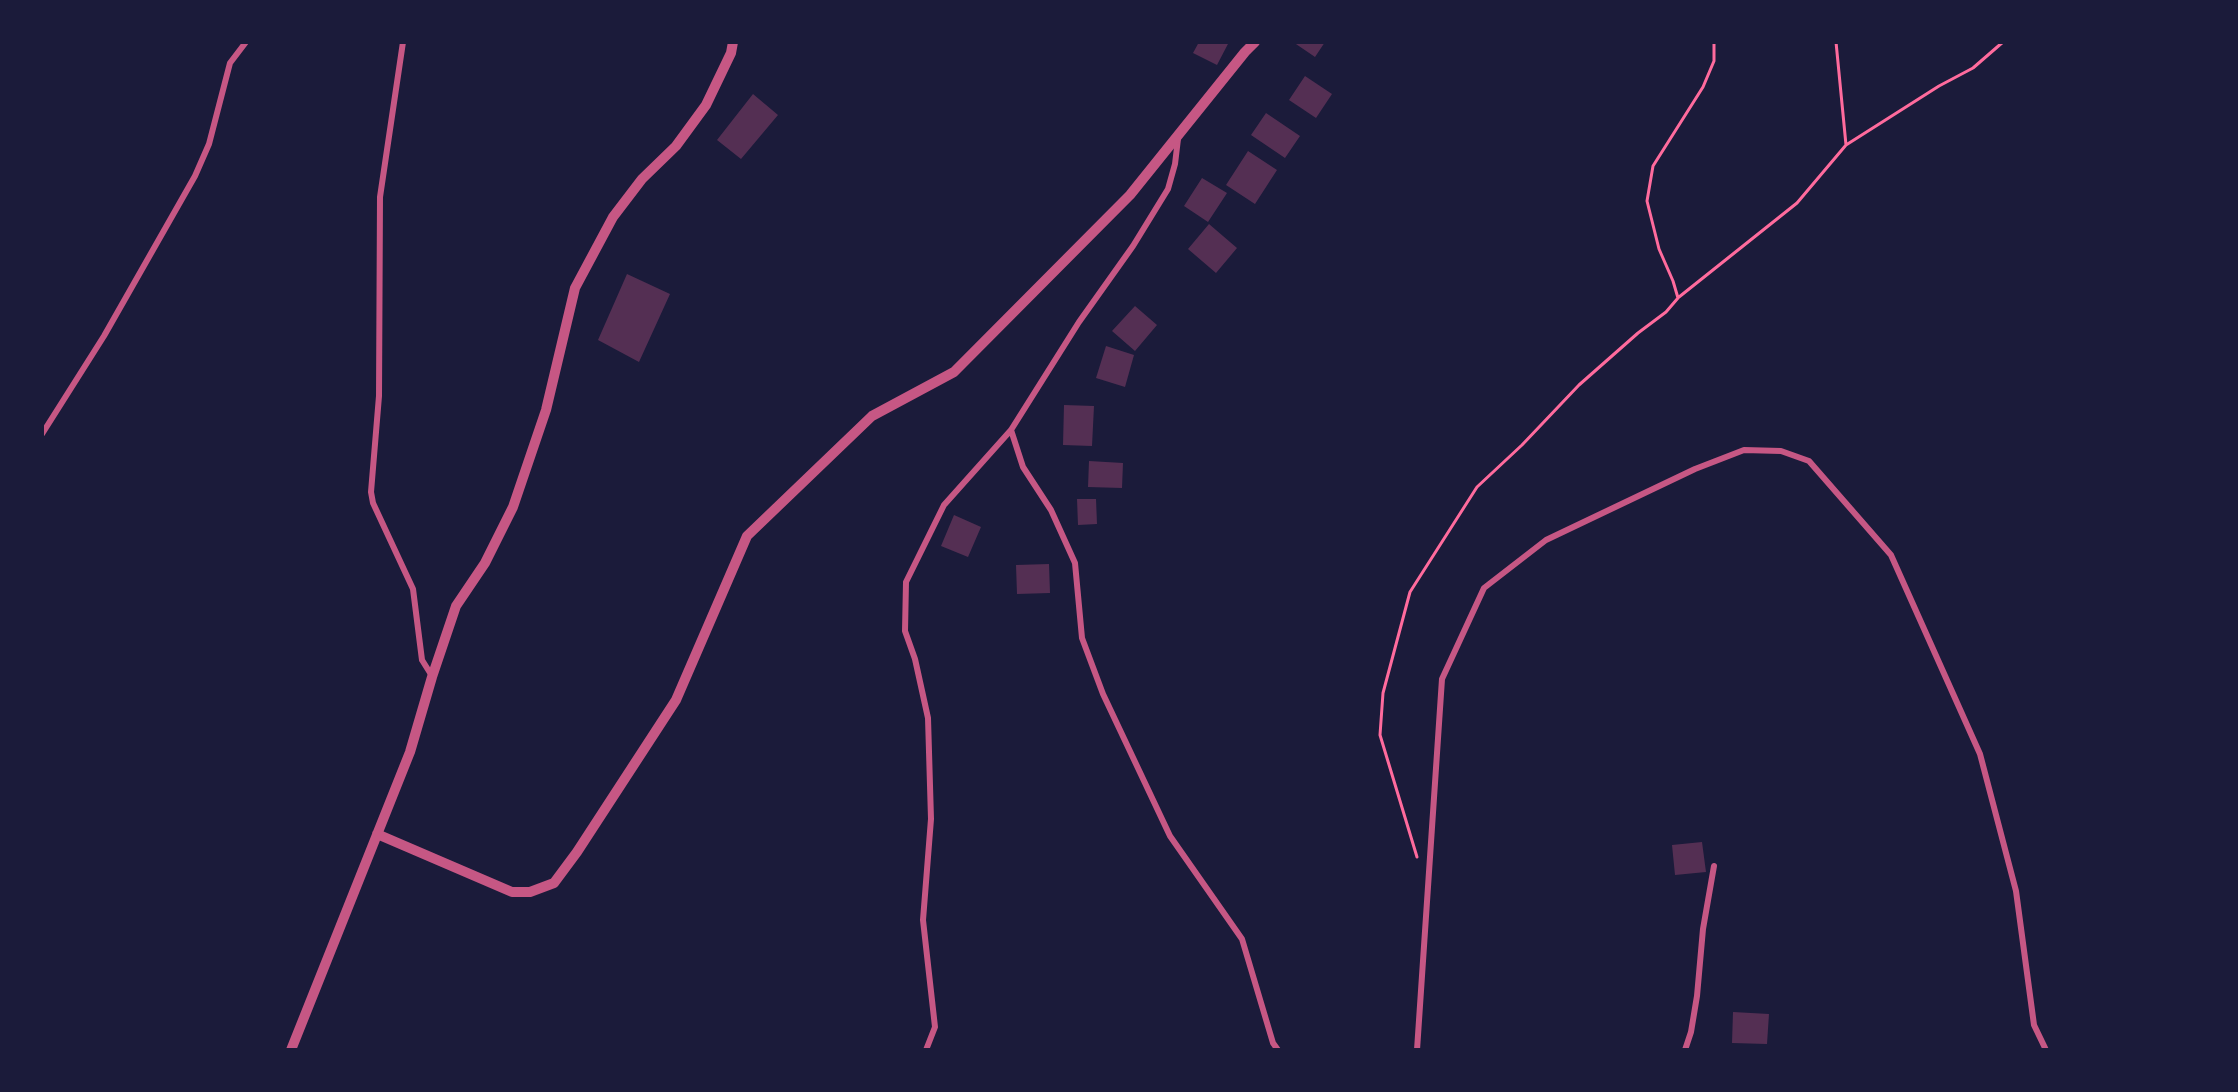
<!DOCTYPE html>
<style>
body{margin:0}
#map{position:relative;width:2238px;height:1092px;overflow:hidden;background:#1b1b3a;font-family:"Work Sans",sans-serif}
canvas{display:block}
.frame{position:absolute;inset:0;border:44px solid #1b1b3a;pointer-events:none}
</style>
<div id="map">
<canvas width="2238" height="1092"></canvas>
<div class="frame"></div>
</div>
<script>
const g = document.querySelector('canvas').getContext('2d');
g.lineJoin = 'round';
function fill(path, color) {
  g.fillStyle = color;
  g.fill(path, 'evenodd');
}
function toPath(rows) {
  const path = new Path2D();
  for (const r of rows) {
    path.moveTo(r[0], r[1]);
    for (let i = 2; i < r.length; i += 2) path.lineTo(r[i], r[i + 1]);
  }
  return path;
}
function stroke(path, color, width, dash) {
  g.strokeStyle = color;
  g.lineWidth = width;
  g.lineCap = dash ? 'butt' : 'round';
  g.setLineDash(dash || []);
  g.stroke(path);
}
fill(toPath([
 [1199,42,1229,42,1217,65,1193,53],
 [1293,42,1325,42,1315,57],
 [1305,76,1332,94,1316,118,1289,100],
 [753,94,778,115,741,159,717,140],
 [1266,113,1300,136,1285,158,1251,135],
 [1248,151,1277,170,1255,204,1226,185],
 [1202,178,1227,193,1208,222,1184,206],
 [1209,224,1237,248,1216,273,1188,249],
 [627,274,670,294,639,362,598,340],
 [1135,306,1157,325,1135,351,1112,331],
 [1106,346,1134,355,1125,387,1096,378],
 [1064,405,1094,406,1092,446,1063,445],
 [1089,461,1123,463,1122,488,1088,487],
 [1077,499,1096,499,1097,524,1078,525],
 [954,515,981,527,968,557,941,546],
 [1049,564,1050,593,1017,594,1016,565],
 [1702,842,1706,872,1675,875,1672,845],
 [1733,1012,1769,1014,1767,1044,1732,1043]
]), '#542f53');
stroke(toPath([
 [1836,42,1846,145],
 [1679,297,1797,203,1846,145,1939,86,1973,68,2003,42],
 [1417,857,1380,735,1383,693,1410,592,1477,487,1522,445,1579,385,1638,333,1666,312,1678,298,1673,281,1659,249,1647,201,1653,166,1703,87,1714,61,1714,42]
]), '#ff6b9d', 3);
stroke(toPath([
 [403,42,380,197,379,396,371,492,373,503,413,589,422,660,432,676],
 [1011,430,1023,467,1051,510,1075,563,1082,638,1103,694,1170,836,1242,939,1273,1043,1278,1050],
 [42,434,104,336,195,176,209,144,230,63,246,42],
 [926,1050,935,1027,923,920,931,819,928,718,915,659,905,631,906,582,944,505,1011,430,1079,322,1133,246,1168,189,1175,164,1178,139],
 [1417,1050,1442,679,1484,588,1546,540,1695,469,1744,450,1781,451,1809,461,1891,555,1980,754,2016,891,2034,1025,2046,1050],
 [1685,1050,1691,1032,1697,996,1703,929,1714,866]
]), '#c65784', 6);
stroke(toPath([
 [377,834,512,892,530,892,554,883,577,852,676,700,747,536,872,416,954,372,1130,195,1245,52,1255,42],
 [291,1050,410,752,432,677,456,606,485,563,513,507,546,410,575,288,613,217,642,179,676,146,706,105,731,53,733,42]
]), '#c65784', 10);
</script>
